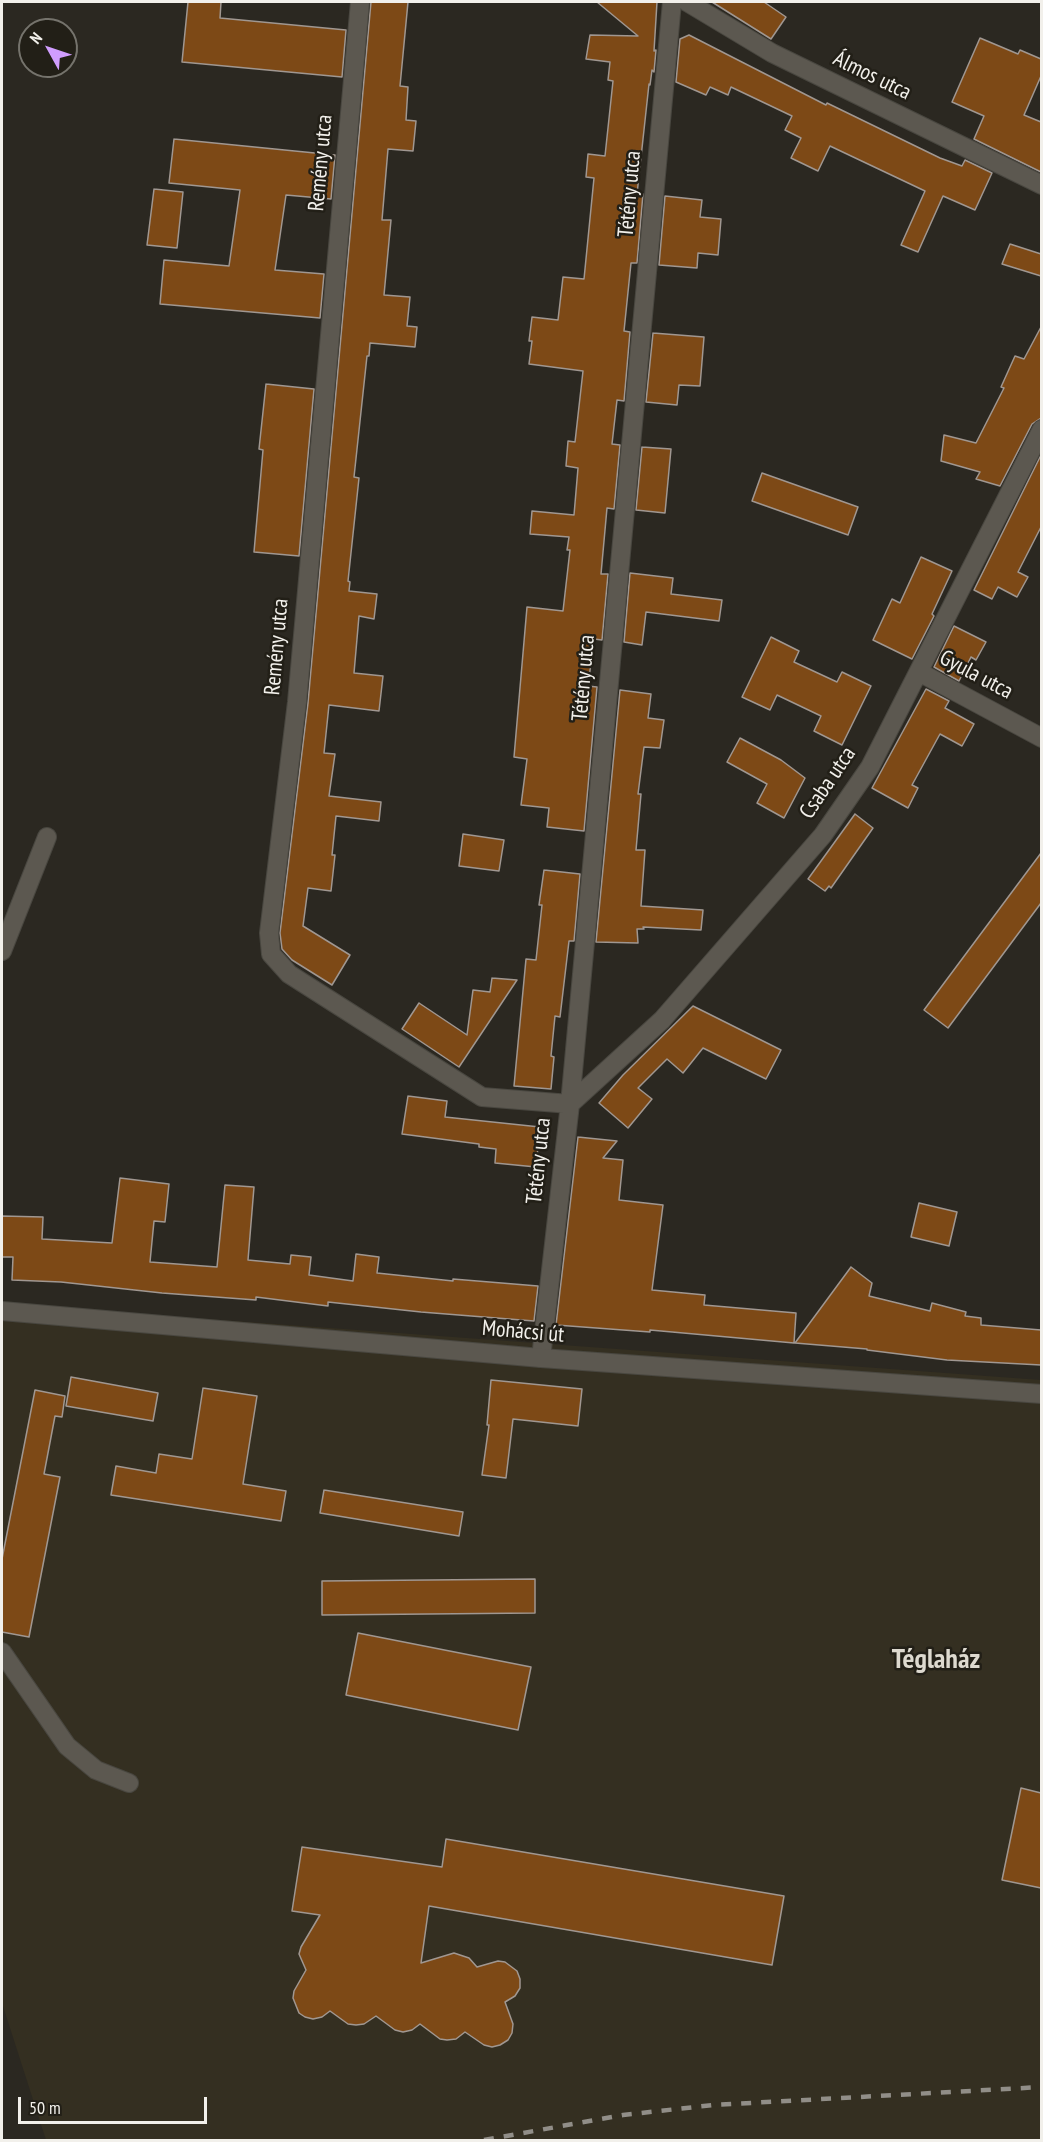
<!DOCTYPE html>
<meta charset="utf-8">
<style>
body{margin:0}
#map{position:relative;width:1043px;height:2142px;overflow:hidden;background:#2b2821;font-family:"PT Sans Narrow",sans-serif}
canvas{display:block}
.frame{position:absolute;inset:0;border:3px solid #f2f0eb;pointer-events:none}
.north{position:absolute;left:18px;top:18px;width:60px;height:60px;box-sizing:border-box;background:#221f17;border:2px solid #75736c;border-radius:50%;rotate:310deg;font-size:16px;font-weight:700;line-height:24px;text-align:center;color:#f2f0eb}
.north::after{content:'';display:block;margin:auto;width:21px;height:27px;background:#d09dfe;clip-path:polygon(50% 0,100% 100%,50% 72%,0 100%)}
.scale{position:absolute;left:18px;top:2097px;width:189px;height:27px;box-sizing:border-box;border:3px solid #f2f0eb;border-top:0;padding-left:8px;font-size:18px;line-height:21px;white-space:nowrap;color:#f2f0eb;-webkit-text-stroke:4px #221f17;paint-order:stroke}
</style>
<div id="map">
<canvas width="1043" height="2142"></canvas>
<div class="frame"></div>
<div class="north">N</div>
<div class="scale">50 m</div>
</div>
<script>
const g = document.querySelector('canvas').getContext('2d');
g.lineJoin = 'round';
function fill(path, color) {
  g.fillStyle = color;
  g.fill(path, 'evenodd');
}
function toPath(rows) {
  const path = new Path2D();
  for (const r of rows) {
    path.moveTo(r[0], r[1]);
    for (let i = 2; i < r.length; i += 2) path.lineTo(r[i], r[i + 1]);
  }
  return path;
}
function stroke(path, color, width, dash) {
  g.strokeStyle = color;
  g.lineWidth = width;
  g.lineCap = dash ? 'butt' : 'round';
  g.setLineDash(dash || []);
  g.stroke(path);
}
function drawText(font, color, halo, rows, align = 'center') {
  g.font = font + ' "PT Sans Narrow",sans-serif';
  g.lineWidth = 5;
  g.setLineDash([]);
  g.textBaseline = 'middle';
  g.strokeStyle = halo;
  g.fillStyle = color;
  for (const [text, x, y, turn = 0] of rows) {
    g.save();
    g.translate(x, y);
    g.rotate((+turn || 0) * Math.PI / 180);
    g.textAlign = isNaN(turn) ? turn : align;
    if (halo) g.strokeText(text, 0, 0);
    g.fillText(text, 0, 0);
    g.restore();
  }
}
fill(toPath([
 [2,1304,1041,1380,1041,2140,46,2140,2,2003]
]), '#342f21');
const building = toPath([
 [188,2,221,2,220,18,346,30,342,77,182,62,188,2],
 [371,2,408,2,400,86,408,87,406,120,416,121,413,151,388,149,382,220,391,220,384,295,410,297,407,326,417,327,415,347,370,343,369,356,367,356,354,477,359,478,348,581,350,582,349,591,377,594,374,619,359,616,354,673,383,676,379,711,329,705,324,753,335,754,329,796,381,802,379,821,336,816,332,855,335,855,331,891,308,888,303,926,350,955,332,985,292,960,282,949,280,933,308,703,371,2],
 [597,2,657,2,654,51,656,50,654,72,652,70,650,85,649,84,637,194,643,194,637,263,631,263,624,331,630,332,624,401,617,400,612,444,620,445,614,509,607,508,601,574,608,574,602,640,594,639,588,686,597,687,584,831,547,827,549,808,521,805,527,759,514,757,527,607,563,611,570,550,567,550,569,537,530,534,532,511,574,515,578,468,566,466,568,441,575,442,583,371,529,364,532,341,529,341,532,317,558,320,563,277,584,279,594,178,586,177,588,154,605,156,613,81,608,80,610,62,586,59,590,35,638,36,597,2],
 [712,2,764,2,786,17,771,39,712,2],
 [689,35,826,105,827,103,940,158,962,166,965,160,992,173,975,210,943,196,918,252,901,245,925,191,830,146,818,171,791,158,801,138,785,130,792,116,731,87,728,95,710,87,706,95,676,82,680,39,689,35],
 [980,38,1018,54,1020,50,1041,59,1041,76,1024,115,1041,122,1041,172,974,139,984,116,952,102,980,38],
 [174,139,335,155,331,199,286,195,275,270,324,274,320,318,160,304,164,260,229,266,240,190,169,183,174,139],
 [154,189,183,192,177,248,147,245,154,189],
 [665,196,702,200,700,217,721,219,718,255,698,253,697,268,659,265,665,196],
 [1010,244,1041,254,1041,276,1002,264,1010,244],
 [1041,327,1041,418,1032,424,1000,486,976,479,980,472,941,461,944,435,976,443,1004,388,1001,387,1015,356,1024,359,1041,327],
 [653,333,704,337,700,386,679,385,677,405,646,402,653,333],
 [266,384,314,389,299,556,254,552,263,450,259,449,266,384],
 [642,447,671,449,665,513,636,510,642,447],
 [1041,455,1041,527,1018,572,1028,577,1017,597,998,587,992,599,974,590,1041,455],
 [762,473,858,507,848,535,752,501,762,473],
 [921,557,952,571,932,614,934,616,912,659,873,640,892,599,900,603,921,557],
 [630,573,673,578,671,594,722,600,719,621,646,612,642,645,624,642,630,573],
 [954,626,986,642,976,660,971,657,959,681,934,667,954,626],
 [771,637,799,651,794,662,837,682,842,672,871,686,842,745,814,731,821,716,777,695,770,710,742,697,771,637],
 [926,689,949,701,945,708,974,724,962,746,940,734,912,785,918,788,908,808,872,788,926,689],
 [620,690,651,694,648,718,664,720,660,748,644,747,638,794,641,794,636,850,645,850,641,906,703,910,701,930,643,927,644,929,637,929,638,943,596,942,620,690],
 [740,738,781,760,805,778,784,818,757,803,767,784,727,762,740,738],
 [855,814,873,828,831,888,829,886,825,891,808,879,855,814],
 [463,834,504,840,499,871,459,866,463,834],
 [1041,853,1041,903,948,1028,924,1010,1041,853],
 [544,870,580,874,574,941,569,941,560,1017,555,1016,551,1056,554,1057,551,1089,514,1086,526,959,536,960,542,905,539,905,544,870],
 [492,978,517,980,459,1067,402,1029,419,1003,467,1035,473,990,490,992,492,978],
 [693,1006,781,1050,766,1079,703,1048,683,1073,667,1059,638,1088,652,1099,628,1128,599,1103,623,1075,693,1006],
 [408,1096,447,1101,445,1117,540,1127,536,1167,495,1163,496,1149,479,1147,479,1144,402,1134,408,1096],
 [578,1137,617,1141,603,1158,623,1160,619,1200,663,1205,652,1290,705,1295,704,1305,796,1313,794,1343,650,1330,650,1332,556,1325,578,1137],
 [120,1178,169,1184,165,1222,154,1221,150,1262,217,1267,225,1185,254,1187,248,1260,290,1264,291,1255,311,1257,309,1275,353,1281,356,1254,379,1257,377,1273,453,1281,453,1279,538,1286,534,1321,421,1312,328,1302,328,1306,256,1297,256,1300,162,1293,61,1282,12,1280,13,1257,2,1257,2,1216,43,1217,42,1239,112,1243,120,1178],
 [919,1203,957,1212,949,1246,911,1237,919,1203],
 [851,1267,872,1283,869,1296,930,1311,932,1303,966,1312,965,1316,981,1318,981,1325,1041,1330,1041,1365,947,1360,867,1350,867,1349,795,1343,851,1267],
 [71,1377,158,1393,153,1421,66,1406,71,1377],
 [491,1380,582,1389,578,1426,513,1419,506,1478,482,1475,489,1425,487,1425,491,1380],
 [203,1388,257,1396,243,1484,286,1491,281,1521,111,1495,116,1466,156,1473,159,1454,192,1459,203,1388],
 [35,1390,65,1396,62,1417,55,1416,44,1474,60,1477,29,1637,2,1632,2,1559,35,1390],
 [324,1490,463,1512,459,1536,320,1513,324,1490],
 [535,1579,535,1613,322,1615,322,1581,535,1579],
 [358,1633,531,1667,518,1730,346,1695,358,1633],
 [1021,1788,1041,1793,1041,1888,1002,1880,1021,1788],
 [446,1839,784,1896,772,1965,429,1906,421,1963,454,1953,469,1958,477,1967,498,1961,505,1962,517,1971,520,1979,520,1988,515,1996,505,2002,513,2024,512,2033,508,2040,500,2045,492,2047,484,2045,465,2032,456,2039,447,2040,440,2039,420,2024,412,2030,403,2032,395,2030,376,2016,364,2024,356,2025,348,2024,330,2011,322,2017,313,2019,305,2017,299,2013,293,1998,294,1991,306,1970,299,1954,301,1947,320,1915,292,1911,302,1847,442,1867,446,1839]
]);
fill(building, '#7d4916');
stroke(building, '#a09791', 1.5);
const minor = toPath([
 [360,2,297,702,269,933,271,954,289,974,482,1097,570,1104,662,1020,823,835,870,767,1042,429],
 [687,2,772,53,1042,185],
 [919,672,1042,738],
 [2,951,47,837],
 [541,1358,570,1104,672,2],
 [2,1652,67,1746,96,1770,129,1783]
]);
const secondary = toPath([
 [2,1311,541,1358,1042,1394]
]);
stroke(minor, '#494740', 20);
stroke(secondary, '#494740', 20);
stroke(minor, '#5c5850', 18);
stroke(secondary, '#5c5850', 18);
stroke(toPath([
 [484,2140,623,2115,713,2105,1042,2087]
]), '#918e88', 4.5, [10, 10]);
drawText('22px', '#f2f0eb', '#221f17', [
 ["Álmos utca",872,76,26],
 ["Remény utca",321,163,-85],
 ["Tétény utca",630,194,-85],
 ["Remény utca",277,647,-85],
 ["Gyula utca",976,675,28],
 ["Tétény utca",584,678,-85],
 ["Csaba utca",828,783,-56],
 ["Tétény utca",539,1161,-84],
 ["Mohácsi út",523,1332,5]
]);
drawText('bold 28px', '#ddd9cf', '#221f17', [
 ["Téglaház",936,1660]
]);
</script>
